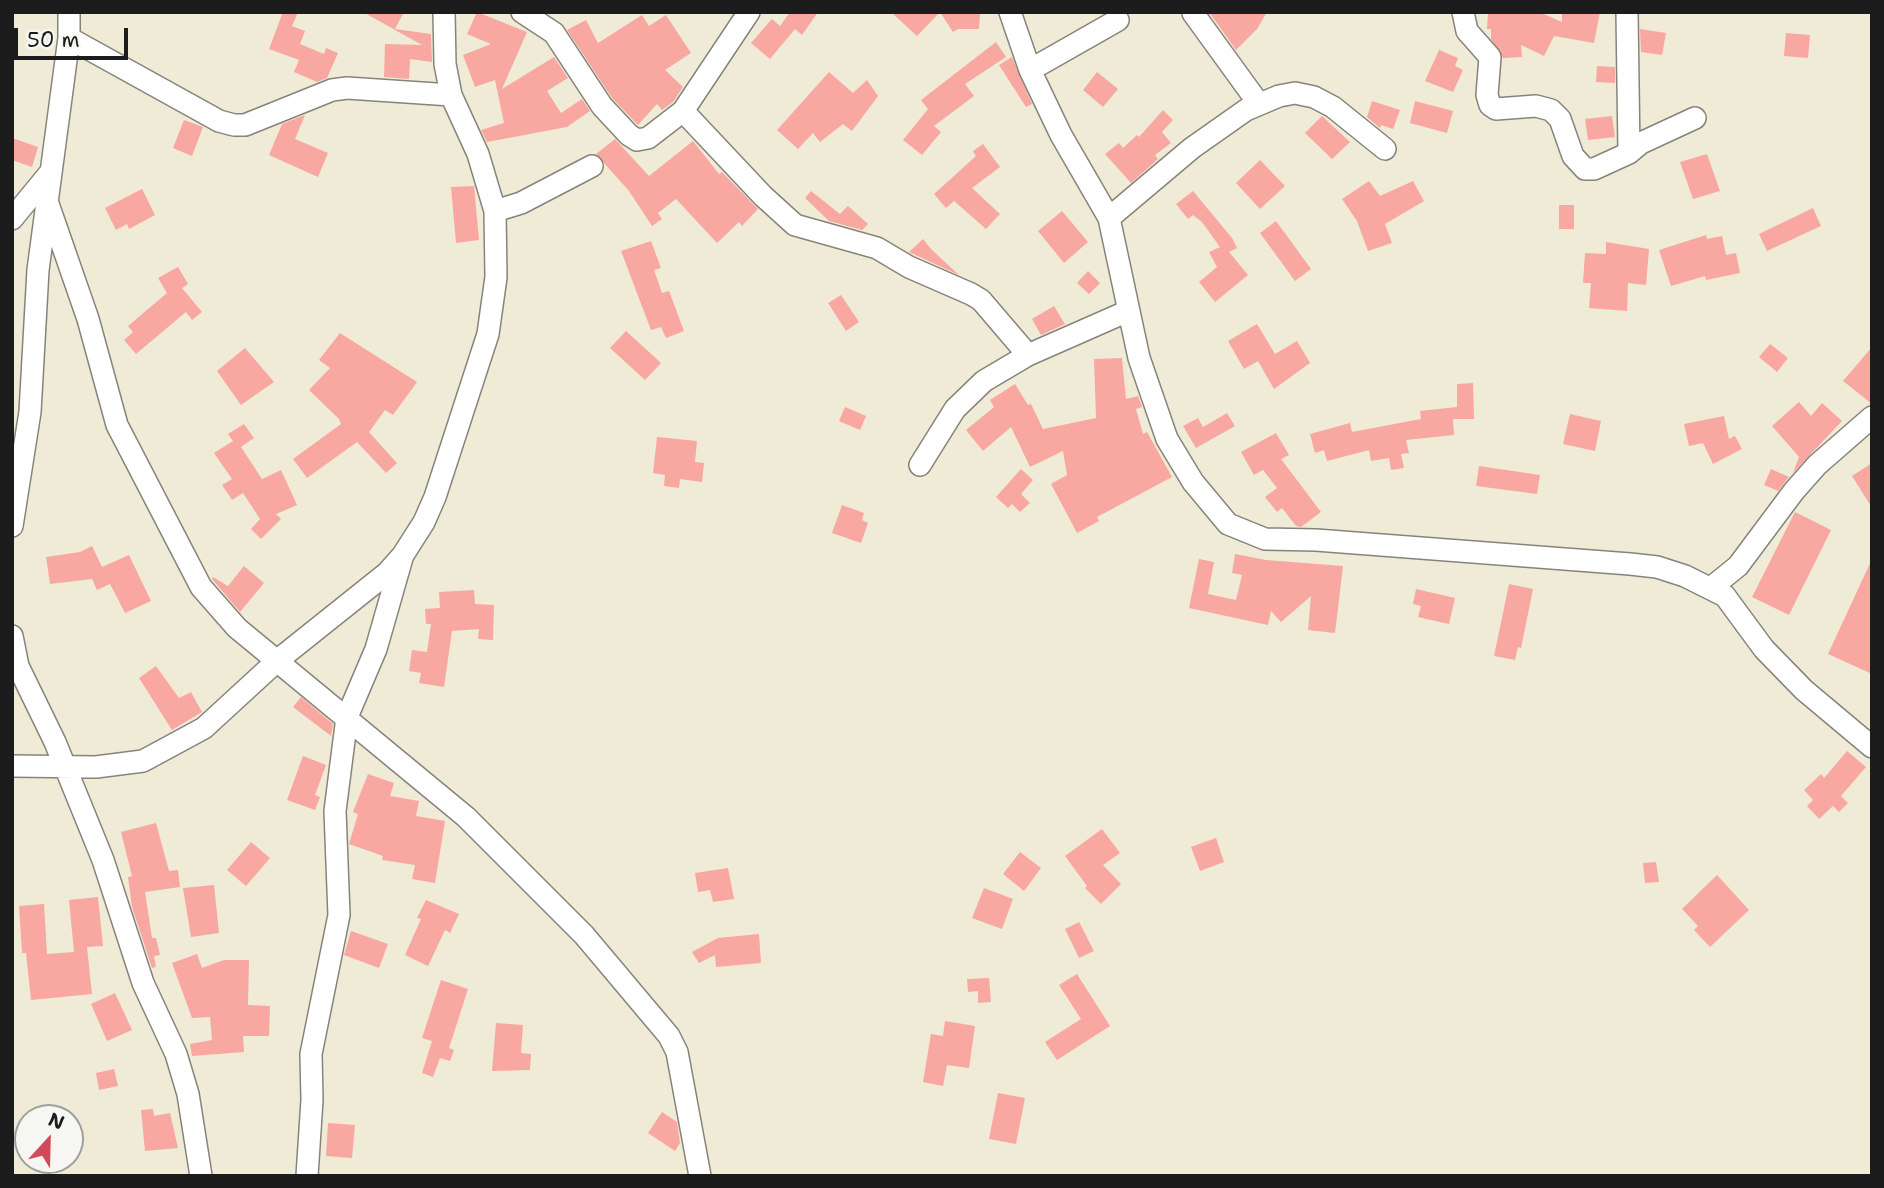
<!DOCTYPE html>
<style>
body{margin:0}
#map{position:relative;width:1884px;height:1188px;overflow:hidden;background:#f0ebd7;font-family:"Shantell Sans",sans-serif}
canvas{display:block}
.frame{position:absolute;inset:0;border:14px solid #1c1c1c;pointer-events:none}
.north{position:absolute;left:14px;top:1104px;width:70px;height:70px;box-sizing:border-box;background:#f6f6f2;border:2px solid #9f9f9c;border-radius:50%;rotate:22deg;font-size:19px;font-weight:700;line-height:28px;text-align:center;color:#1c1c1c}
.north::after{content:'';display:block;margin:auto;width:24px;height:32px;background:#d1495b;clip-path:polygon(50% 0,100% 100%,50% 72%,0 100%)}
.scale{position:absolute;left:14px;top:28px;width:114px;height:32px;box-sizing:border-box;border:4px solid #1c1c1c;border-top:0;padding-left:9px;font-size:21px;line-height:24px;white-space:nowrap;color:#1c1c1c;-webkit-text-stroke:5px #f6f6f2;paint-order:stroke}
</style>
<div id="map">
<canvas width="1884" height="1188"></canvas>
<div class="frame"></div>
<div class="north">N</div>
<div class="scale">50 m</div>
</div>
<script>
const g = document.querySelector('canvas').getContext('2d');
g.lineJoin = 'round';
function fill(path, color) {
  g.fillStyle = color;
  g.fill(path, 'evenodd');
}
function toPath(rows) {
  const path = new Path2D();
  for (const r of rows) {
    path.moveTo(r[0], r[1]);
    for (let i = 2; i < r.length; i += 2) path.lineTo(r[i], r[i + 1]);
  }
  return path;
}
function stroke(path, color, width, dash) {
  g.strokeStyle = color;
  g.lineWidth = width;
  g.lineCap = dash ? 'butt' : 'round';
  g.setLineDash(dash || []);
  g.stroke(path);
}
fill(toPath([
 [283,12,298,12,292,26,305,31,300,44,324,54,326,48,338,53,327,78,317,82,294,72,299,60,269,49],
 [363,12,404,12,395,29,431,34,432,62,410,59,409,79,384,77,385,44,422,45],
 [477,12,527,32,502,89,554,57,568,78,547,91,561,113,582,99,590,111,567,127,487,142,481,130,504,123,495,80,475,87,463,55,491,44,467,34],
 [790,12,818,12,802,35,795,29,770,59,751,43,772,19,780,26],
 [891,12,940,12,917,36],
 [940,12,980,13,979,29,958,29,953,32],
 [1209,12,1267,12,1257,29,1236,50],
 [1488,12,1539,12,1562,22,1562,12,1600,12,1594,43,1554,36,1544,56,1521,45,1522,57,1503,58,1491,39,1491,29,1487,29],
 [642,15,649,26,666,15,691,53,665,70,683,87,673,102,662,110,657,104,638,125,612,98,567,30,586,20,598,43],
 [1640,29,1666,33,1662,55,1641,52],
 [1786,33,1810,35,1808,58,1784,56],
 [996,42,1006,57,965,84,974,96,934,126,941,132,922,155,903,140,928,109,921,100],
 [1439,50,1458,58,1455,66,1463,70,1453,92,1425,81],
 [1012,57,1032,104,1026,107,999,65],
 [1597,66,1615,67,1615,83,1596,82],
 [829,72,853,93,867,80,878,96,852,131,843,124,820,142,813,133,798,149,777,130],
 [1097,72,1118,89,1103,107,1083,90],
 [1372,101,1400,110,1393,129,1381,125,1380,128,1367,117],
 [1415,101,1453,111,1447,133,1410,123],
 [1163,110,1173,120,1162,132,1171,143,1155,155,1158,159,1131,183,1105,154,1119,143,1123,148,1137,135,1139,137],
 [305,115,295,139,328,153,318,177,269,155,282,124],
 [1322,116,1350,142,1332,159,1305,133],
 [1612,116,1615,137,1588,140,1585,119],
 [184,120,203,127,192,156,173,148],
 [12,138,38,147,32,167,12,160],
 [615,139,649,176,693,141,719,174,722,172,758,209,742,226,739,222,717,243,676,199,658,213,662,219,652,226,629,191,596,154],
 [983,144,1000,167,972,188,1000,214,986,229,954,201,946,208,934,194,976,156,973,151],
 [1707,154,1720,191,1693,199,1680,162],
 [1260,160,1285,186,1260,209,1236,183],
 [1369,181,1380,196,1413,181,1424,201,1385,224,1392,243,1368,251,1357,221,1342,199],
 [474,186,479,240,456,243,451,187],
 [142,189,155,215,129,229,127,224,116,230,105,208],
 [811,191,840,214,848,206,868,224,862,230,829,221,805,198],
 [1193,191,1232,238,1237,248,1229,252,1248,275,1215,302,1199,282,1217,267,1209,252,1220,247,1202,222,1193,215,1188,219,1176,204],
 [1559,205,1574,205,1574,229,1559,229],
 [1813,208,1821,226,1767,251,1759,234],
 [1062,211,1088,242,1064,263,1038,231],
 [1276,221,1311,269,1295,281,1260,233],
 [1706,235,1707,239,1722,236,1726,255,1736,253,1740,273,1706,280,1705,276,1671,286,1659,250],
 [923,239,931,249,959,275,909,252],
 [651,241,661,268,654,270,662,293,669,291,684,331,666,338,661,327,651,330,621,251],
 [1606,242,1649,249,1646,285,1628,283,1627,311,1589,308,1591,283,1583,283,1585,253,1606,254],
 [178,267,188,284,182,288,202,312,192,320,186,312,136,354,124,340,133,332,128,326,167,293,158,278],
 [1088,271,1100,283,1089,294,1077,283],
 [841,295,859,322,846,331,828,303],
 [1054,306,1065,324,1041,335,1032,319],
 [1257,324,1275,354,1297,341,1310,363,1274,389,1258,361,1244,369,1228,341],
 [626,331,661,363,645,380,610,348],
 [340,333,417,382,393,415,385,410,369,432,397,463,386,473,357,442,307,478,293,459,341,424,339,419,309,390,330,368,319,360],
 [1770,344,1788,358,1777,372,1759,357],
 [1872,347,1872,404,1843,381],
 [245,348,274,382,241,405,217,371],
 [1122,358,1126,399,1138,396,1142,407,1136,409,1143,434,1147,432,1172,477,1097,517,1099,521,1077,533,1051,484,1067,475,1063,451,1030,467,1011,427,983,451,966,430,994,407,990,400,1015,384,1028,405,1031,404,1043,429,1096,418,1094,359],
 [1473,383,1474,419,1453,419,1454,435,1406,440,1409,453,1401,454,1404,468,1391,470,1389,458,1371,461,1369,450,1327,461,1324,450,1315,453,1310,434,1350,423,1352,432,1421,419,1420,411,1457,407,1457,384],
 [1799,402,1811,416,1822,403,1842,421,1793,473,1799,457,1772,426],
 [845,407,866,416,860,430,839,421],
 [1227,413,1235,426,1196,448,1183,426,1198,418,1203,427],
 [1570,414,1601,421,1595,451,1563,444],
 [1724,416,1729,439,1735,436,1742,449,1713,464,1703,443,1689,446,1684,424],
 [244,424,254,438,241,447,262,479,281,470,297,505,276,514,281,519,261,539,251,529,260,519,243,493,232,500,222,485,232,479,214,453,233,441,228,434],
 [1276,433,1289,455,1281,459,1321,512,1301,527,1296,526,1282,508,1277,512,1265,497,1277,488,1263,470,1254,475,1241,452],
 [657,437,697,441,695,462,704,463,702,482,680,479,679,488,664,486,665,475,653,473],
 [1872,463,1872,508,1852,476],
 [1479,466,1540,475,1537,494,1476,486],
 [1021,469,1033,480,1021,494,1030,503,1020,512,1012,504,1008,508,996,497],
 [1771,469,1789,477,1778,491,1764,485],
 [842,505,864,513,862,520,868,523,861,543,832,533],
 [1795,512,1831,530,1789,615,1752,597],
 [92,546,102,567,129,555,151,601,125,613,110,584,97,590,92,579,50,584,46,557,80,552],
 [1235,554,1266,560,1343,566,1335,633,1308,630,1311,596,1281,622,1271,611,1268,625,1189,608,1199,559,1214,562,1208,594,1236,600,1242,575,1232,573],
 [1872,559,1872,674,1828,654],
 [244,566,264,583,240,612,212,579,213,577,228,586],
 [1509,584,1533,589,1521,648,1518,647,1515,660,1494,656],
 [1416,589,1455,598,1449,624,1418,617,1421,606,1413,604],
 [474,590,475,604,494,605,493,640,478,639,479,629,452,631,444,687,419,683,421,673,409,671,412,650,427,652,431,624,426,624,425,609,440,608,439,592],
 [156,666,179,698,191,692,202,712,172,730,139,678],
 [301,697,333,724,331,736,293,707],
 [1847,751,1866,767,1841,796,1848,803,1839,812,1833,806,1819,819,1807,806,1813,800,1804,790,1821,774,1824,778],
 [303,756,326,765,315,795,320,797,315,810,287,800],
 [368,774,394,783,390,796,419,801,416,816,445,821,435,883,412,879,415,865,382,860,383,856,349,844,358,814,353,812],
 [156,823,169,871,178,870,180,887,145,892,152,938,156,938,160,955,154,956,156,967,152,968,132,907,128,877,132,876,121,832],
 [1102,829,1120,853,1103,865,1121,884,1101,904,1085,888,1087,886,1065,856],
 [1216,838,1224,862,1200,871,1191,847],
 [251,842,270,858,246,886,227,870],
 [1020,852,1041,868,1024,891,1003,874],
 [1656,862,1659,882,1645,883,1643,863],
 [728,868,734,899,713,902,710,890,698,892,695,873],
 [1717,875,1749,910,1710,947,1694,930,1698,926,1682,909],
 [214,885,219,933,191,937,183,888],
 [984,888,1013,899,1002,929,972,918],
 [98,897,103,946,87,947,92,994,31,1000,26,953,22,953,19,906,44,904,47,954,74,952,69,900],
 [426,900,459,914,450,933,445,930,428,966,405,955,421,919,417,918],
 [1079,922,1094,951,1079,958,1065,929],
 [351,931,388,944,379,968,344,955],
 [759,934,761,963,716,967,715,955,699,963,692,952,718,938],
 [197,954,202,968,224,960,249,960,248,1005,270,1006,269,1036,243,1036,244,1052,192,1056,190,1044,212,1040,210,1017,192,1018,172,963],
 [1077,974,1110,1026,1057,1060,1045,1042,1081,1019,1059,985],
 [989,978,991,1002,978,1003,978,991,968,992,967,979],
 [441,980,468,989,449,1048,454,1050,450,1061,440,1058,433,1077,422,1073,432,1041,422,1038],
 [115,993,132,1030,107,1041,91,1004],
 [945,1021,975,1026,969,1068,947,1065,943,1086,923,1082,931,1034,943,1036],
 [496,1023,523,1025,521,1053,531,1054,530,1070,492,1071],
 [114,1069,118,1086,99,1090,96,1073],
 [998,1093,1025,1098,1016,1144,989,1139],
 [153,1109,154,1116,170,1113,178,1148,145,1151,141,1110],
 [662,1112,677,1122,680,1143,675,1151,648,1133],
 [328,1123,355,1125,352,1158,326,1156]
]), '#f8a7a1');
const minor = toPath([
 [522,12,554,33,602,106,629,135,637,140,648,138,683,111,749,12],
 [1010,12,1030,70,1061,135,1109,218,1139,358,1167,439,1193,482,1228,524,1265,539,1316,540,1630,564,1657,567,1685,576,1725,596,1764,649,1804,690,1872,747],
 [1463,12,1467,31,1490,57,1487,95,1490,105,1496,109,1536,106,1551,110,1560,119,1573,156,1585,169,1594,169,1629,153,1641,143,1695,118],
 [1627,12,1629,153],
 [1193,13,1259,104],
 [69,38,219,121,234,125,245,125,332,90,347,88,451,95],
 [1030,70,1118,20],
 [683,111,763,196,795,225,877,248,909,267,971,294,981,300,1028,355],
 [47,201,88,319,117,425,201,587,237,628,466,817,584,935,669,1036,677,1052,700,1176],
 [495,211,521,203,592,166],
 [1109,218,1192,148,1246,110,1279,96,1295,93,1314,97,1333,107,1385,149],
 [12,219,49,174],
 [920,465,955,409,984,381,1028,355,1128,311],
 [12,526,30,412,38,270,69,38,69,12],
 [1712,587,1738,566,1794,491,1817,465,1872,417],
 [12,636,18,666,55,742,103,860,143,983,176,1054,188,1094,201,1176],
 [12,766,96,767,143,761,204,728,278,660,387,573,403,555,424,522,435,497,488,334,496,277,495,211,478,154,451,95,445,64,444,12],
 [307,1176,312,1100,311,1054,339,915,335,811,347,717,376,649,402,558]
]);
stroke(minor, '#86847a', 24);
stroke(minor, '#fff', 21);
</script>
